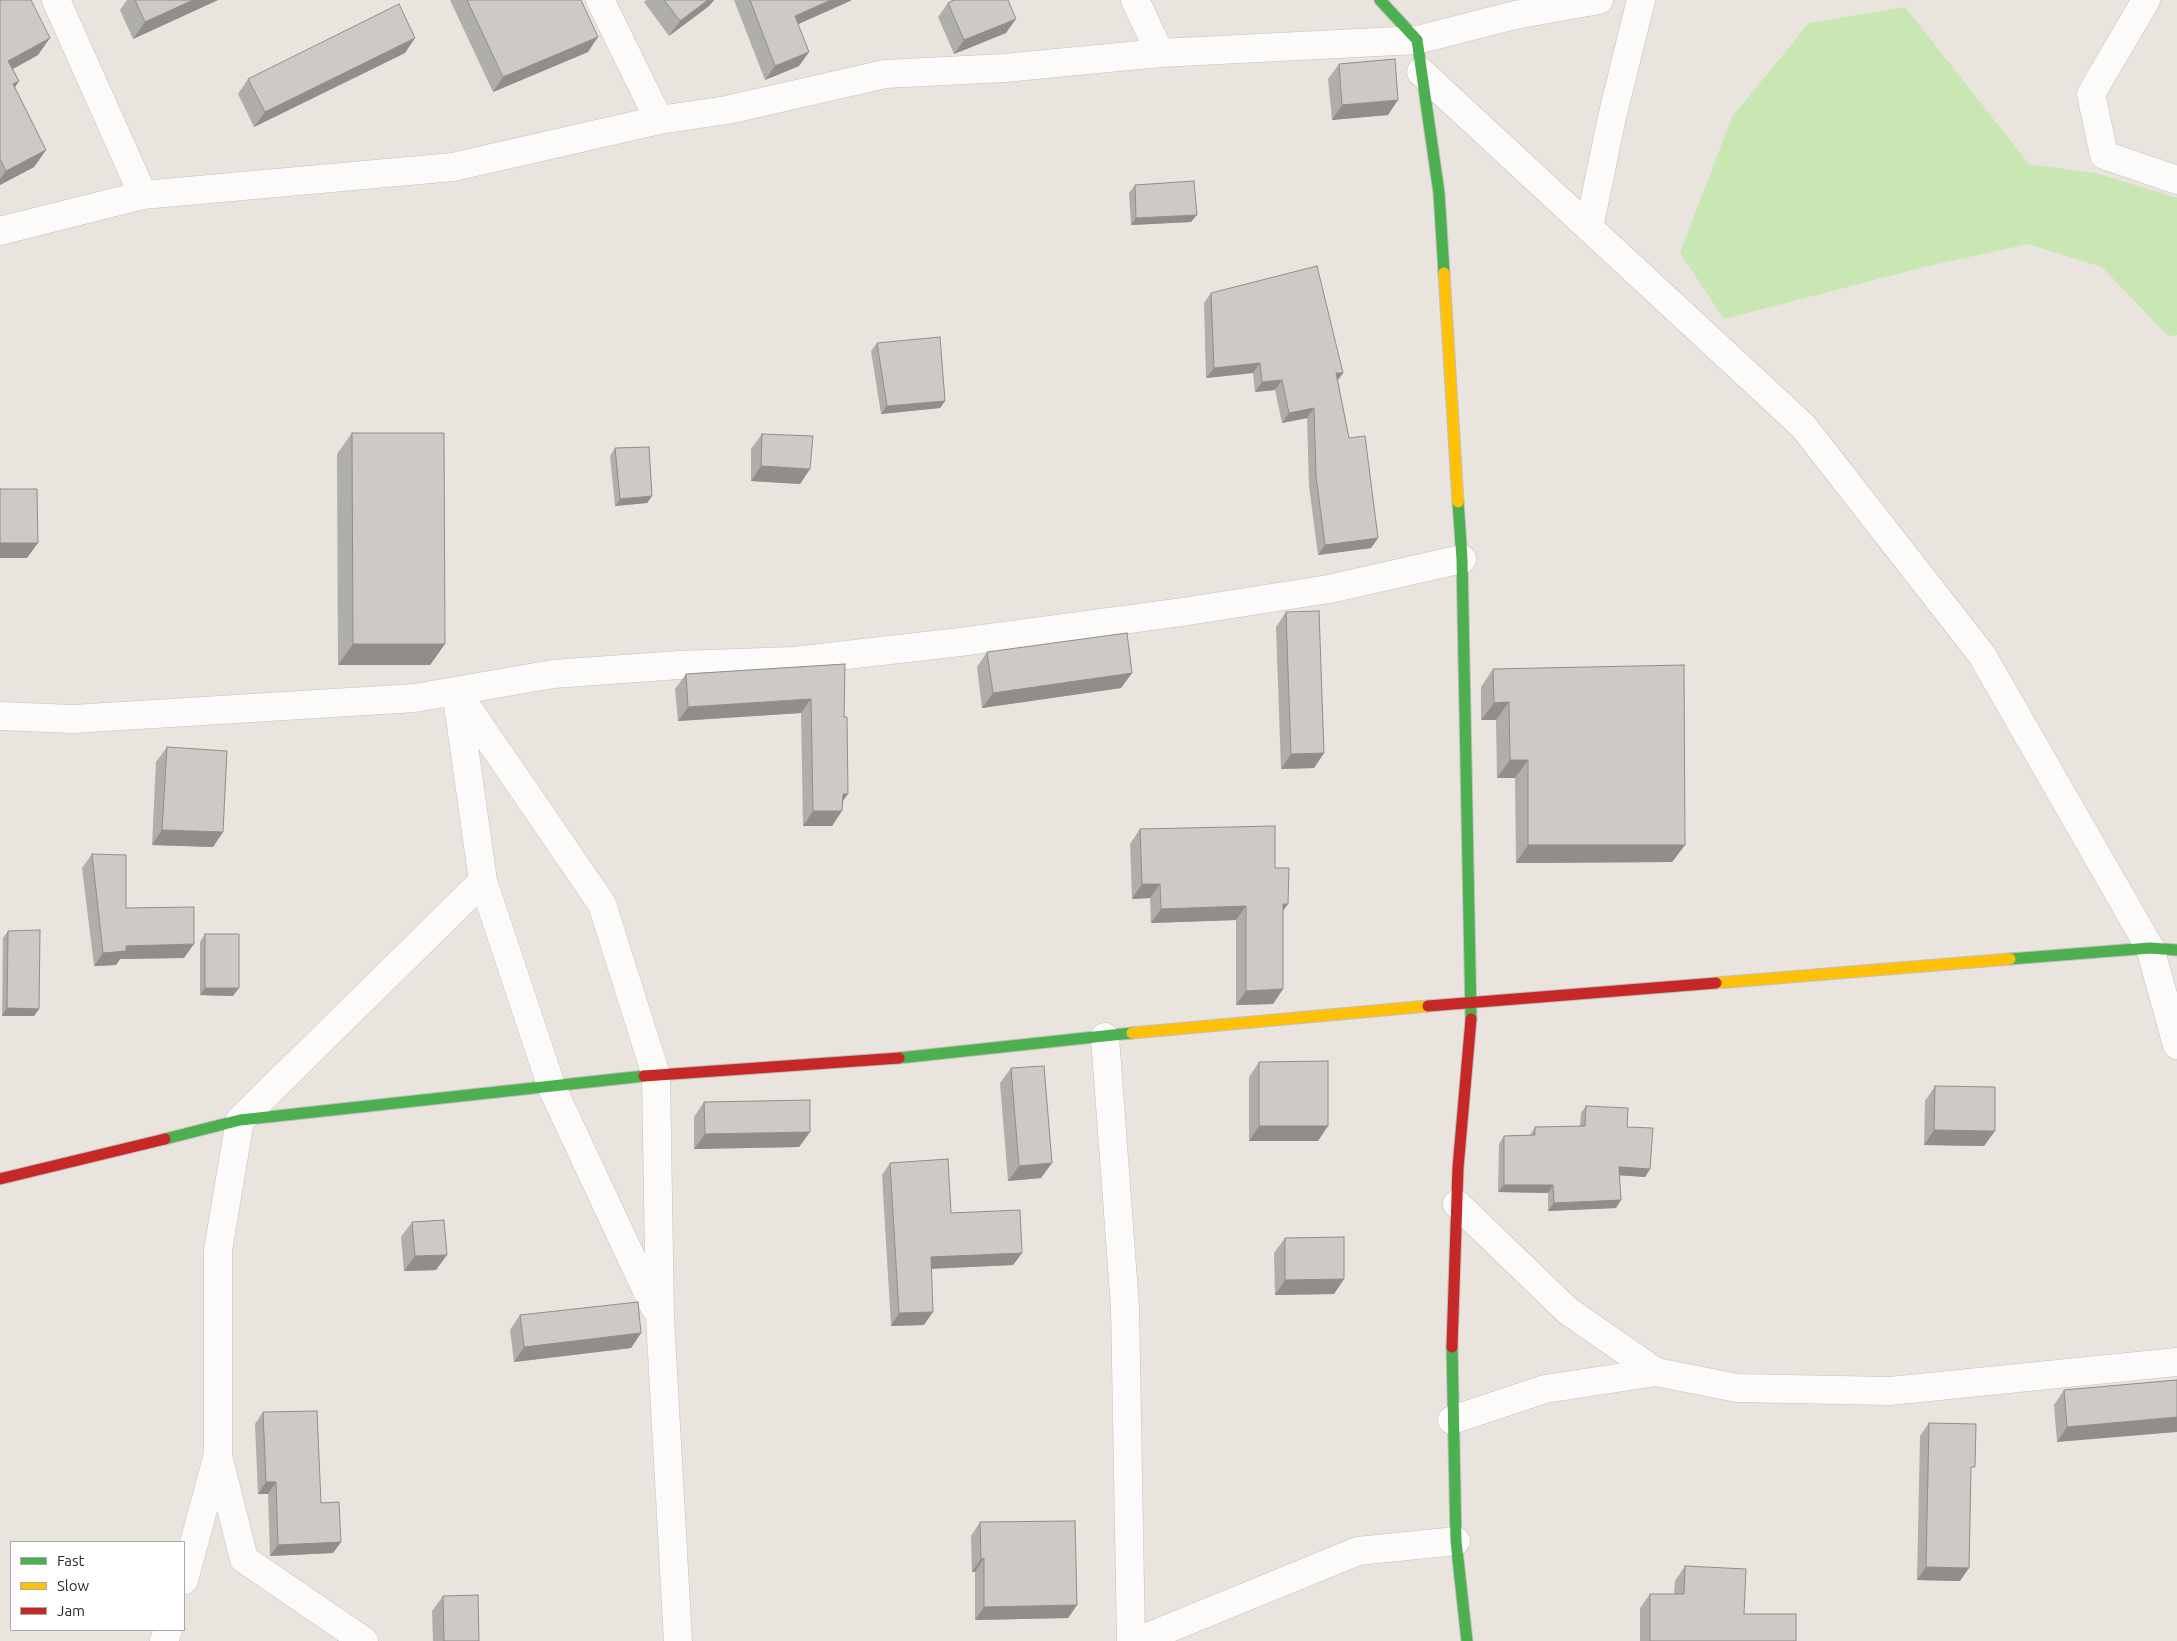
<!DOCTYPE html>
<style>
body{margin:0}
#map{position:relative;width:2177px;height:1641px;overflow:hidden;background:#e9e4de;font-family:Ubuntu,sans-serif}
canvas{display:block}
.legend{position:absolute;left:10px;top:1541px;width:175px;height:90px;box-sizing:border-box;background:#fff;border:1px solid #a9a9a9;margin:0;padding:6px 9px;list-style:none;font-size:15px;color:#292929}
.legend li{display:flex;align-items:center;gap:10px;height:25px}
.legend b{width:25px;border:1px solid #a9a9a9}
</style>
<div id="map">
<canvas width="2177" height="1641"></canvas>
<ul class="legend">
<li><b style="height:6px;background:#4caf50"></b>Fast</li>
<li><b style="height:6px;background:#ffc107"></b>Slow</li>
<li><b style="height:6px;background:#c62828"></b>Jam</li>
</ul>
</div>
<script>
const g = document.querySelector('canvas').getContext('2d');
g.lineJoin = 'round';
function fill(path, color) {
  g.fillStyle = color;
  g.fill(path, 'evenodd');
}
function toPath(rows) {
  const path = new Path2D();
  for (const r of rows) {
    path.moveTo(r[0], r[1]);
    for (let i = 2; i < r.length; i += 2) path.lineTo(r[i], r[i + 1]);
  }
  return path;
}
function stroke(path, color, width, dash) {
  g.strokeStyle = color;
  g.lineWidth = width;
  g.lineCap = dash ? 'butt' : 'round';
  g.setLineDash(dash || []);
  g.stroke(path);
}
fill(toPath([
 [1905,7,2029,164,2095,173,2177,198,2177,335,2168,336,2102,267,2028,244,1924,267,1724,319,1680,253,1732,117,1809,23]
]), '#c9e7b3');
const street = toPath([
 [56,0,143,195],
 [600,0,659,120],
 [1135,0,1160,53],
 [2146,0,2091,94,2104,155,2177,180],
 [1421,72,1803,426,1982,655,2150,948,2177,1045],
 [1589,228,1612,117,1641,0],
 [0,231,143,195,453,167,659,120,727,110,885,74,1005,68,1160,53,1417,40,1515,15,1599,0],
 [456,691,602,904,656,1075,660,1317,678,1641],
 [457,697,483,881,552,1088,655,1308],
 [0,716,73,719,415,698,553,674,679,665,794,661,960,642,1182,612,1329,589,1462,559],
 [1105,1037,1125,1307,1131,1641],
 [1457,1204,1568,1311,1656,1372],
 [1452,1420,1545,1389,1656,1372,1737,1388,1890,1391,2177,1362],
 [184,1580,217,1458],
 [164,1641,168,1630],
 [364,1641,244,1559,218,1456,218,1250,240,1120,483,881],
 [1138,1641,1358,1551,1456,1541]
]);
const fast = toPath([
 [1380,0,1417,40,1439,193,1444,273],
 [1458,502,1462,559,1471,1019],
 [2010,959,2150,948,2177,950],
 [899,1058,1132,1033],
 [165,1139,240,1120,644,1076],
 [1452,1347,1456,1541,1467,1641]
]);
const slow = toPath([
 [1444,273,1458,502],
 [1716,983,2010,959],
 [1132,1033,1428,1006]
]);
const jam = toPath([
 [1428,1006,1716,983],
 [644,1076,899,1058],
 [0,1179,165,1139],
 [1452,1347,1458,1168,1471,1019]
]);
stroke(street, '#c2c0c0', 29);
stroke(fast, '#c2c0c0', 13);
stroke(slow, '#c2c0c0', 13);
stroke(jam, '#c2c0c0', 13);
stroke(street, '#fcfbfa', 28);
stroke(fast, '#4caf50', 11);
stroke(slow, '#ffc107', 11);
stroke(jam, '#c62828', 11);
fill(toPath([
 [0,0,38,55,13,69,19,81,15,87,46,150,34,167,0,185],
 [127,0,218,0,133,39,120,10],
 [450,0,581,0,588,52,493,92],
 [646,0,714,0,709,6,669,36,644,2],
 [734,0,851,0,850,1,798,24,799,66,765,80],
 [951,0,1008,0,1006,33,954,54,938,17,948,3,952,1],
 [405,53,254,127,238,94,248,79],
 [1339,64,1388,115,1332,120,1328,79],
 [1135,185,1191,222,1131,225,1129,193],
 [1211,293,1338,380,1349,438,1378,538,1371,548,1318,555,1309,486,1307,418,1282,423,1275,390,1255,392,1253,373,1206,378,1204,303],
 [877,343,945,401,940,408,881,414,871,351],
 [352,433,445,644,430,665,338,665,337,454],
 [762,434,810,469,800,484,751,481,751,449],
 [615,448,652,496,647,503,615,506,610,456],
 [1286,612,1324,753,1314,768,1281,769,1276,627],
 [987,652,1132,673,1121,688,982,708,977,667],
 [845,664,842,802,832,826,803,826,801,713,678,721,675,689,686,674],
 [1493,669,1685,845,1672,862,1516,863,1515,778,1497,778,1496,720,1481,720,1481,687],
 [167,747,223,832,213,847,152,845,156,762],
 [1140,829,1275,868,1288,904,1283,910,1283,989,1273,1004,1236,1005,1236,920,1151,923,1150,898,1132,899,1130,844],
 [92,854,126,908,184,958,120,959,116,965,94,966,82,868],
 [8,931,39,1009,34,1016,2,1016,3,938],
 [205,934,233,996,200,995,200,942],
 [1259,1062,1318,1141,1249,1141,1249,1077],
 [1011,1068,1041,1178,1008,1181,1000,1083],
 [1935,1086,1984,1146,1924,1145,1925,1101],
 [704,1102,810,1132,799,1147,694,1149,694,1117],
 [1586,1106,1627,1127,1650,1169,1645,1177,1620,1175,1616,1208,1548,1211,1548,1193,1498,1192,1499,1144,1504,1136,1530,1135,1535,1127,1580,1126,1581,1113],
 [890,1163,951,1213,1022,1253,1013,1265,932,1269,924,1325,891,1326,882,1175],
 [412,1222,436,1270,404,1271,401,1237],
 [1285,1238,1344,1279,1334,1294,1275,1295,1274,1253],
 [520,1315,641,1333,631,1348,514,1362,510,1330],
 [2177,1380,2057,1442,2054,1405,2064,1390],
 [263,1412,321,1503,341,1542,333,1553,270,1556,268,1494,258,1494,255,1424],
 [1929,1423,1971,1472,1960,1581,1917,1580,1920,1436],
 [980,1522,1077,1605,1068,1618,975,1620,975,1572,972,1572,971,1536],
 [1685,1566,1744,1614,1796,1641,1640,1641,1640,1608,1650,1594,1674,1594,1675,1581],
 [443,1596,479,1641,433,1641,432,1611]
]), '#b0aea9');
fill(toPath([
 [193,0,218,0,133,39,145,22],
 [708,0,714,0,709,6,669,36,680,21],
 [831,0,851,0,850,1,785,30,795,16],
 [1016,19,1006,33,954,54,964,40],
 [598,37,588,52,493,92,503,77],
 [50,38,38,55,0,76,8,61],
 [415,38,405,53,254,127,265,112],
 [809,52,799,66,765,80,775,66],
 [19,81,7,99,13,84],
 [1398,100,1388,115,1332,120,1342,105],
 [46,150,34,167,0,185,0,179,6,171],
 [1197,215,1191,222,1131,225,1136,218],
 [1260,363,1253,373,1206,378,1214,368],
 [1336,373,1343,373,1336,383],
 [1282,380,1275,390,1255,392,1262,382],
 [945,401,940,408,881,414,887,406],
 [1314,408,1307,418,1282,423,1289,413],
 [761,466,810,469,800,484,751,481],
 [652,496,647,503,615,506,620,499],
 [1378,538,1371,548,1318,555,1325,545],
 [0,543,38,543,27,558,0,558],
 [353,644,445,644,430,665,338,665],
 [1132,673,1121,688,982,708,993,693],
 [811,699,801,713,678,721,688,707],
 [1509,702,1496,720,1481,720,1494,703],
 [1324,753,1314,768,1281,769,1291,754],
 [1510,760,1528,760,1515,778,1497,778],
 [843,794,848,794,838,808],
 [813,811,842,811,832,826,803,826],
 [162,830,223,832,213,847,152,845],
 [1528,845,1685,845,1672,862,1516,863],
 [1142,884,1160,884,1150,898,1132,899],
 [1283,904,1288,904,1278,918],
 [1246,906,1236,920,1151,923,1161,909],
 [194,944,184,958,120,959,116,965,94,966,103,953,126,946],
 [205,988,239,988,233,996,200,995],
 [1283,989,1273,1004,1236,1005,1246,991],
 [7,1008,39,1009,34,1016,2,1016],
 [1259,1126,1328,1126,1318,1141,1249,1141],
 [1934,1130,1995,1131,1984,1146,1924,1145],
 [810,1132,799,1147,694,1149,705,1134],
 [1052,1163,1041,1178,1008,1181,1019,1166],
 [1619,1167,1650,1169,1645,1177,1614,1175],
 [1504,1185,1553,1185,1548,1193,1498,1192],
 [1621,1200,1616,1208,1548,1211,1554,1203],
 [1022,1253,1013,1265,923,1269,931,1257],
 [447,1255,436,1270,404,1271,415,1256],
 [1344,1279,1334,1294,1275,1295,1285,1280],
 [933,1312,924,1325,891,1326,899,1313],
 [641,1333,631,1348,514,1362,524,1347],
 [2177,1417,2177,1432,2057,1442,2067,1427],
 [266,1482,276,1482,268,1494,258,1494],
 [341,1542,333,1553,270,1556,278,1545],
 [984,1558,975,1572,972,1572,981,1559],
 [1926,1567,1969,1568,1960,1581,1917,1580],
 [1077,1605,1068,1618,975,1620,984,1607]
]), '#908d8a');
const building = toPath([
 [0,0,31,0,50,38,8,61,19,81,13,84,46,150,6,171,0,159,0,0],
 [135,0,193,0,145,22,135,0],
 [467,0,581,0,598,37,503,77,467,0],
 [664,0,708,0,680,21,664,0],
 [750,0,831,0,795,16,809,52,775,66,750,0],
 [954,0,1008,0,1016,19,964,40,948,3,954,0],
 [399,4,415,38,265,112,248,79,399,4],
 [1395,59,1398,100,1342,105,1339,64,1395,59],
 [1194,181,1197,215,1136,218,1135,185,1194,181],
 [1317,266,1343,373,1336,373,1349,438,1365,436,1378,538,1325,545,1316,476,1314,408,1289,413,1282,380,1262,382,1260,363,1214,368,1211,293,1317,266],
 [940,337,945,401,887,406,877,343,940,337],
 [352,433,444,433,445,644,353,644,352,433],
 [762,434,813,436,810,469,761,466,762,434],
 [649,447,652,496,620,499,615,448,649,447],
 [0,489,37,489,38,543,0,543,0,489],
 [1319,611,1324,753,1291,754,1286,612,1319,611],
 [1127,633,1132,673,993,693,987,652,1127,633],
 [845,664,844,717,847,717,848,794,843,794,842,811,813,811,811,699,688,707,686,674,845,664],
 [1684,665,1685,845,1528,845,1528,760,1510,760,1509,702,1494,703,1493,669,1684,665],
 [167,747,227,751,223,832,162,830,167,747],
 [1275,826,1275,868,1289,868,1288,904,1283,904,1283,989,1246,991,1246,906,1161,909,1160,884,1142,884,1140,829,1275,826],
 [92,854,126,855,126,908,194,907,194,944,126,946,126,951,103,953,92,854],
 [40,930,39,1009,7,1008,8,931,40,930],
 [205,934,239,934,239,988,205,988,205,934],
 [1328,1061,1328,1126,1259,1126,1259,1062,1328,1061],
 [1044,1066,1052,1163,1019,1166,1011,1068,1044,1066],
 [1935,1086,1995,1087,1995,1131,1934,1130,1935,1086],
 [810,1100,810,1132,705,1134,704,1102,810,1100],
 [1586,1106,1628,1108,1627,1127,1653,1128,1650,1169,1619,1167,1621,1200,1554,1203,1553,1185,1504,1185,1504,1136,1535,1135,1535,1127,1585,1126,1586,1106],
 [948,1159,951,1213,1020,1210,1022,1253,931,1257,933,1312,899,1313,890,1163,948,1159],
 [444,1220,447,1255,415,1256,412,1222,444,1220],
 [1344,1237,1344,1279,1285,1280,1285,1238,1344,1237],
 [638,1302,641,1333,524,1347,520,1315,638,1302],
 [2177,1380,2177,1417,2067,1427,2064,1390,2177,1380],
 [317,1411,321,1503,339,1502,341,1542,278,1545,276,1482,266,1482,263,1412,317,1411],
 [1929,1423,1976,1424,1975,1467,1971,1467,1969,1568,1926,1567,1929,1423],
 [1075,1521,1077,1605,984,1607,984,1558,981,1559,980,1522,1075,1521],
 [1685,1566,1746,1569,1744,1614,1796,1614,1796,1641,1650,1641,1650,1594,1684,1594,1685,1566],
 [478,1595,479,1641,444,1641,443,1596,478,1595]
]);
fill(building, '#cdcac5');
stroke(building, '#908d8a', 1);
</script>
